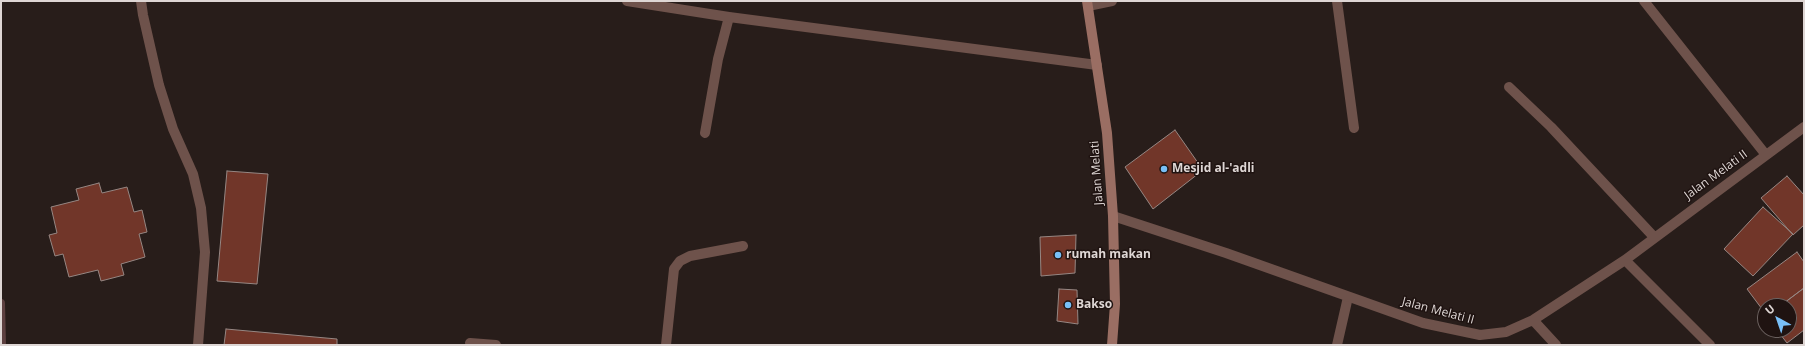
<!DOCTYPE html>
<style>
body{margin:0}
#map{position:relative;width:1805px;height:346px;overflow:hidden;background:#281d1a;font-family:"Open Sans",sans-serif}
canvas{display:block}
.frame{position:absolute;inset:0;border:2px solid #ded6d4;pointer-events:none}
.north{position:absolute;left:1757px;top:298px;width:40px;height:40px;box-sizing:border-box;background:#1f1311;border:1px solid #6b615f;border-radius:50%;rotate:320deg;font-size:11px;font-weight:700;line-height:16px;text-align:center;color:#ded6d4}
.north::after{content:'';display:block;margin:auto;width:14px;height:18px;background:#78bff7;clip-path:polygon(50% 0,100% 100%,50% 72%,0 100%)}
</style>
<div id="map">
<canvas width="1805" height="346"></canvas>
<div class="frame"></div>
<div class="north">U</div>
</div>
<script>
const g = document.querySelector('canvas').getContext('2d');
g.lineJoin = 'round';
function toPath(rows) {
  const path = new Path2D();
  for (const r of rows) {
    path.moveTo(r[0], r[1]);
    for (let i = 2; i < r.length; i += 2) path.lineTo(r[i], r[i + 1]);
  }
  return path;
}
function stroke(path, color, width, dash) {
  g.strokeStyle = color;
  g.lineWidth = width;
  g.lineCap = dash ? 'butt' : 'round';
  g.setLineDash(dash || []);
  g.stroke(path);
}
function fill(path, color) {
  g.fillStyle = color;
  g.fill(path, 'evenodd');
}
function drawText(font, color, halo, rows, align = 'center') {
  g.font = font + ' "Open Sans",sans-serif';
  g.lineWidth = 3;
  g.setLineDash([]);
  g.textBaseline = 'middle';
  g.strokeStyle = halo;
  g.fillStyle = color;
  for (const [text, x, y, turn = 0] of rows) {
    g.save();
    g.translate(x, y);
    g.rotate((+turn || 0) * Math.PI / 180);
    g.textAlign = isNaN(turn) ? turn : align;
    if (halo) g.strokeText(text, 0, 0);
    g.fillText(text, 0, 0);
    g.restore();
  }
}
stroke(toPath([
 [1,303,2,345]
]), '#5d4040', 8);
const building = toPath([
 [1175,130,1203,170,1153,209,1125,167,1175,130],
 [227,171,268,174,257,284,217,281,227,171],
 [1787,176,1804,195,1804,225,1793,235,1761,198,1787,176],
 [99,183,102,193,127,187,134,212,142,210,147,232,139,234,145,257,121,264,124,275,101,281,98,270,69,277,63,254,55,256,49,235,57,233,51,207,79,200,76,189,99,183],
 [1763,207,1793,234,1753,276,1724,249,1763,207],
 [1076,235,1075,273,1041,276,1040,237,1076,235],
 [1797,252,1804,262,1804,288,1780,306,1765,306,1765,313,1747,289,1797,252],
 [1804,288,1804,330,1787,343,1777,330,1789,330,1789,306,1780,306,1804,288],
 [1059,289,1077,290,1078,324,1057,321,1059,289],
 [226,329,337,339,337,345,224,345,226,329]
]);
fill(building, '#713629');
stroke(building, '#968783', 1);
stroke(toPath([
 [141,1,143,15,159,85,173,129,193,174,201,208,205,252,198,345],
 [705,133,718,59,729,17],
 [666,345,674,269,680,261,690,256,743,246],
 [1337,345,1348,297]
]), '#6e524b', 10);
stroke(toPath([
 [627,1,729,17,1097,65],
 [1337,1,1354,128],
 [1644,1,1766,155],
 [1088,6,1112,1],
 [1509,87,1551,127,1654,237],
 [1113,216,1226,253,1423,323,1480,335,1506,332,1533,320,1625,260,1804,127],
 [1625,260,1710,345],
 [1533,320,1556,345],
 [470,343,496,345]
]), '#6e524b', 10);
stroke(toPath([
 [1087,1,1107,133,1113,216,1115,304,1112,345]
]), '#9a6e63', 10);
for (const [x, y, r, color] of [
 [1164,169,4,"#78bff7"],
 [1058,255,4,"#78bff7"],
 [1068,305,4,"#78bff7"]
]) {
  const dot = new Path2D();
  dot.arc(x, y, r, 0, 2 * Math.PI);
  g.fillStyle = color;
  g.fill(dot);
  stroke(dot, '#1f1311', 1.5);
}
drawText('bold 12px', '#ded6d4', '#1f1311', [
 ["Mesjid al-'adli",1172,169],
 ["rumah makan",1066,255],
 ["Bakso",1076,305]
], 'left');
drawText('12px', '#ded6d4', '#1f1311', [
 ["Jalan Melati",1097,173,-94],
 ["Jalan Melati II",1716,175,-36],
 ["Jalan Melati II",1438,311,15]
]);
</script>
